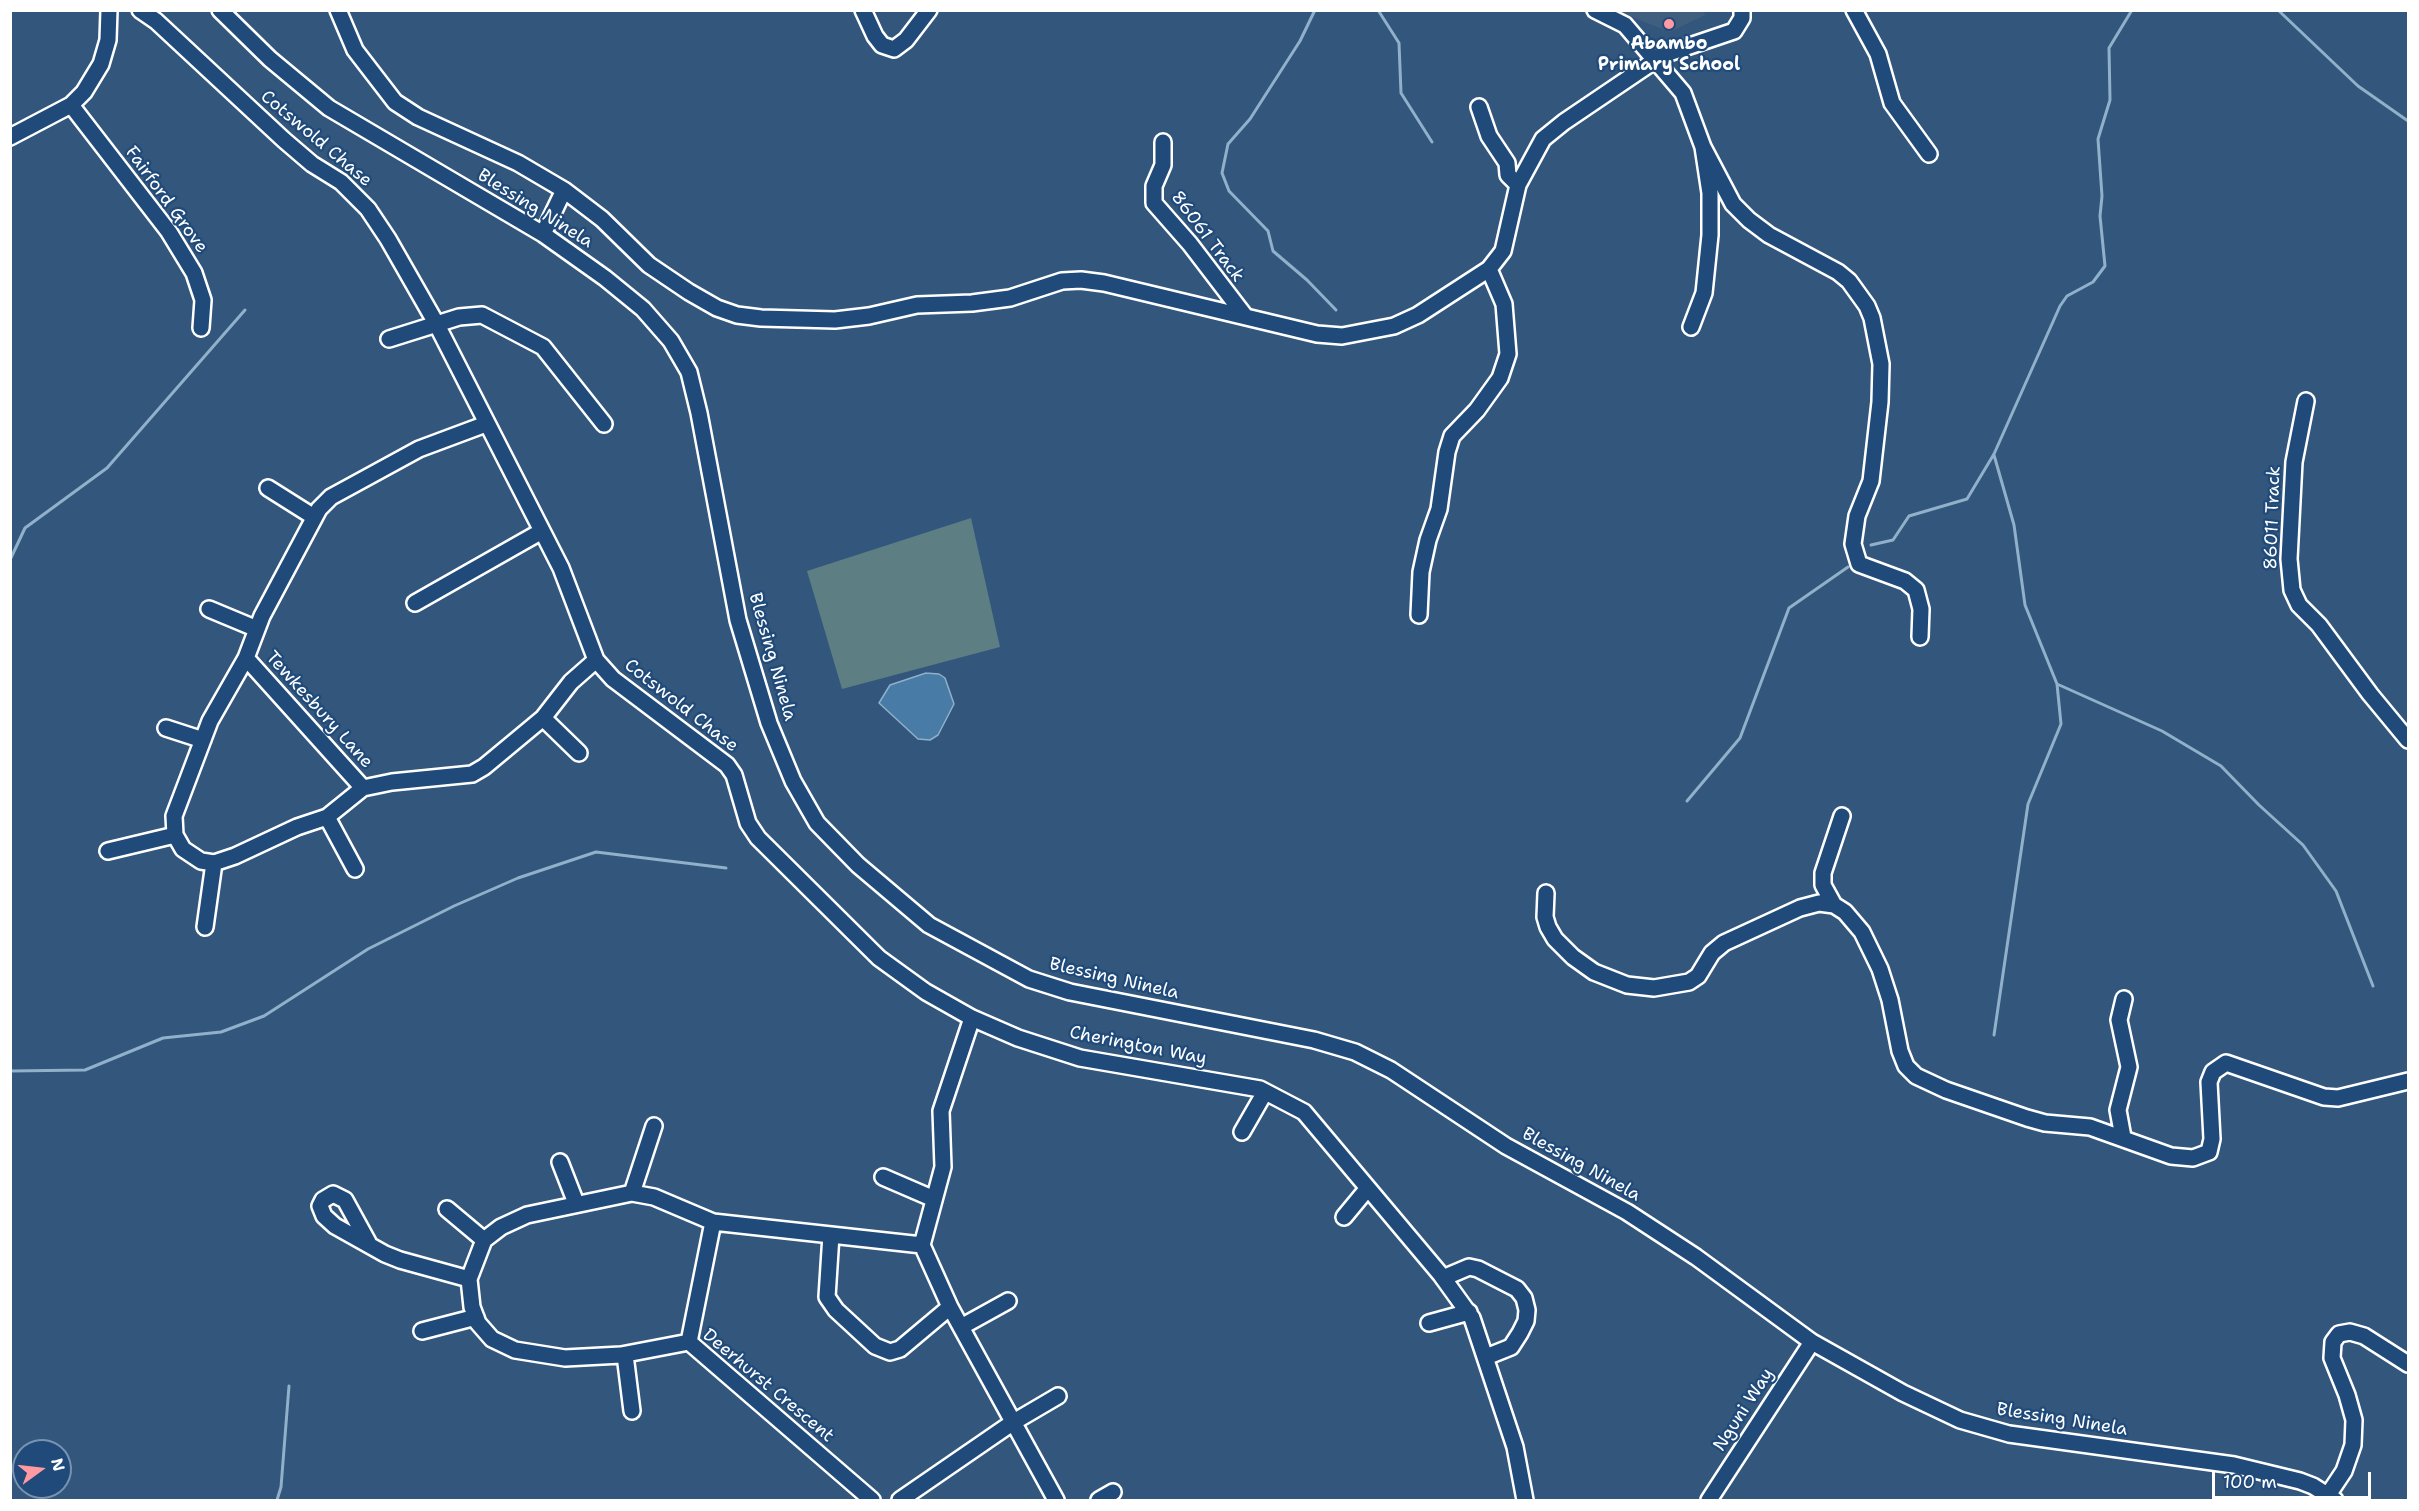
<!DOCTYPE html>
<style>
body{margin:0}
#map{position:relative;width:2419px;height:1511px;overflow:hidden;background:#32567c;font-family:"Shantell Sans",sans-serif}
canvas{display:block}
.frame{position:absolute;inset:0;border:12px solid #fff;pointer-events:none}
.north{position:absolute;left:12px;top:1439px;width:60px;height:60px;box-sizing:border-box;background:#1f4a7a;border:2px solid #7992af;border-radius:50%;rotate:75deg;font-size:16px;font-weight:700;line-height:24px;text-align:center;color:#fff}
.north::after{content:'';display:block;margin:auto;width:21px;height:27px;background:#ff9aa2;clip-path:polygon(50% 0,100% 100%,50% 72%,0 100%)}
.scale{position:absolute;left:2212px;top:1472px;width:159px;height:27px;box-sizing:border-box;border:3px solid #fff;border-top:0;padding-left:8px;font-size:18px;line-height:21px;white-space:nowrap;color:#fff;-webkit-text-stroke:4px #1f4a7a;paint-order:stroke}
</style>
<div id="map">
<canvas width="2419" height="1511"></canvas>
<div class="frame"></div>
<div class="north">N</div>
<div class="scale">100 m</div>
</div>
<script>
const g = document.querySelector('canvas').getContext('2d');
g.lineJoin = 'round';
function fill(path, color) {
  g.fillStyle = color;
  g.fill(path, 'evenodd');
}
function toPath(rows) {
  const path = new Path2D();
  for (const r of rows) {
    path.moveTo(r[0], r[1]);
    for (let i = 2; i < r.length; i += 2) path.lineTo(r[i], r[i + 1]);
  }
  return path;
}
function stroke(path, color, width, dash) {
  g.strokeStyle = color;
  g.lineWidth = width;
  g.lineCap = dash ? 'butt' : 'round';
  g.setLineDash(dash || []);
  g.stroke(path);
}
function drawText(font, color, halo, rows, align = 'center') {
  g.font = font + ' "Shantell Sans",sans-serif';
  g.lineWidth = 4.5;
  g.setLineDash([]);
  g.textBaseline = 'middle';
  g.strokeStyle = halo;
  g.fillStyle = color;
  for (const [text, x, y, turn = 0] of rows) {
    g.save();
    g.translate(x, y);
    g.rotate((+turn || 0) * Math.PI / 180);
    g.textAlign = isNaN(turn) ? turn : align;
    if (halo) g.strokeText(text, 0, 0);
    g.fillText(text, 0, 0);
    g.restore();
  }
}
fill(toPath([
 [1616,11,1704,11,1705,15,1670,32]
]), '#405e7e');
fill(toPath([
 [971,518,1000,647,842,689,807,571]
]), '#5d7e83');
const water = toPath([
 [926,673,939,674,945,678,954,704,938,735,930,740,918,739,879,703,890,685,926,673]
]);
fill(water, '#487ba5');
stroke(water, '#91b0c9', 1.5);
stroke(toPath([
 [1315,10,1300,41,1250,119,1228,144,1222,173,1229,191,1268,231,1273,251,1307,280,1336,310],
 [1378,10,1399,43,1401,93,1432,142],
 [2278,10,2358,86,2408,121],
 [1994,455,2014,525,2025,605,2057,684,2061,724,2028,804,1994,1035],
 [1871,545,1893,540,1909,516,1967,499,1994,454,2060,306,2067,296,2093,282,2105,266,2100,216,2102,196,2098,139,2110,100,2109,48,2132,10],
 [10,560,25,528,107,468,245,310],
 [2057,684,2162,731,2221,766,2259,805,2303,845,2336,891,2373,986],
 [1687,801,1740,738,1789,608,1848,567],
 [10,1071,85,1070,163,1038,221,1032,264,1016,368,949,454,906,518,878,596,852,726,868],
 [277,1500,281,1487,289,1386]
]), '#91b0c9', 3);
const minor = toPath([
 [140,10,156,21,284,140,312,164,341,182,368,209,388,239,436,323,561,568,596,660,613,679,727,765,734,775,748,823,758,838,879,958,926,992,972,1018,1018,1038,1080,1058,1260,1089,1304,1112,1441,1275,1472,1318,1515,1447,1525,1500],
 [220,10,270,59,329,108,543,234,605,278,643,309,671,341,689,372,699,413,738,620,769,723,793,781,817,823,858,865,929,925,1029,979,1070,992,1314,1040,1355,1052,1391,1070,1506,1146,1627,1212,1696,1257,1812,1342,1903,1393,1960,1420,2009,1434,2234,1465,2300,1481,2313,1486,2335,1500],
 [338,10,355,50,395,102,418,117,518,163,564,190,602,219,649,265,689,292,717,308,737,315,761,318,835,320,869,316,917,305,972,303,1010,298,1062,281,1081,280,1104,283,1317,334,1342,336,1394,326,1418,315,1489,269,1503,251,1518,185,1543,139,1564,122,1663,55,1734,31,1742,18,1742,10],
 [863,10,875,36,882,45,894,49,906,40,929,10],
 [1595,10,1625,25,1683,93,1703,147],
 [1854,10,1878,54,1892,103,1929,154],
 [71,105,169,232,194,273,203,300,201,328],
 [1479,107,1489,136,1507,163,1508,175,1518,185],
 [10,137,71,105,84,92,101,64,108,40,109,10],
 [1163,142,1163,165,1154,186,1154,203,1190,244,1245,316],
 [543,234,564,190],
 [1691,327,1704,293,1710,235,1710,193,1703,147,1733,204,1749,220,1769,235,1838,272,1849,281,1867,306,1872,318,1881,364,1880,402,1871,481,1857,516,1853,544,1859,564,1905,581,1916,590,1921,609,1920,637],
 [389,339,459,317,482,315,543,347,604,424],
 [2306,401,2294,462,2289,559,2292,590,2299,605,2319,625,2370,694,2408,740],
 [486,424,419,449,331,497,319,509,262,616,246,658,210,721,174,816,175,835,183,849,201,861,214,863,235,856,297,827,327,817,363,788,392,782,472,774,484,767,543,718,571,682,596,660],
 [268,488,314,517],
 [415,603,542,531],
 [209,609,257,629],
 [1419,615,1421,572,1428,540,1439,509,1447,452,1452,436,1477,410,1500,378,1508,354,1504,304,1489,269],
 [246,658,363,788],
 [543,718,579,753],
 [166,728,203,740],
 [327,817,355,869],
 [108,851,175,835],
 [1546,893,1545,917,1548,927,1555,939,1573,957,1594,972,1627,985,1654,988,1689,982,1698,976,1712,953,1724,943,1800,908,1819,903,1834,905,1845,912,1862,932,1880,969,1890,1000,1900,1051,1906,1066,1916,1076,1946,1090,2027,1118,2045,1123,2090,1127,2171,1156,2193,1158,2209,1152,2212,1139,2209,1082,2213,1072,2226,1063,2324,1097,2338,1098,2408,1081],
 [1834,905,1823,885,1823,873,1842,816],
 [205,927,214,863],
 [972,1018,941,1111,943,1167,922,1245,950,1307,1056,1500],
 [1242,1132,1265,1092],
 [2123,1137,2118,1110,2129,1067,2119,1020,2124,999],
 [560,1162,576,1203],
 [883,1177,934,1199],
 [632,1193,654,1126],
 [447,1209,484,1240],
 [1344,1217,1368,1188],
 [831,1235,827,1297,836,1310,875,1346,890,1352,900,1349,950,1307],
 [368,1242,345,1200,333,1194,323,1200,320,1206,324,1216,335,1226,385,1254,400,1260,469,1279],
 [1443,1278,1469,1267,1478,1269,1517,1289,1524,1298,1527,1310,1526,1321,1520,1333,1511,1347,1486,1357],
 [1429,1323,1469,1312],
 [961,1327,1008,1301],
 [422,1331,476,1317],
 [689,1342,713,1222],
 [625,1355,632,1411],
 [2328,1495,2344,1471,2353,1445,2354,1420,2347,1395,2332,1358,2333,1342,2339,1334,2350,1332,2364,1336,2408,1364],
 [872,1500,689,1342,621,1355,565,1358,515,1350,492,1339,478,1323,472,1307,469,1279,484,1240,501,1227,527,1215,632,1193,654,1197,713,1222,922,1245],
 [900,1500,1012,1423,1058,1396],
 [1099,1500,1113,1492],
 [1709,1500,1812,1342]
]);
stroke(minor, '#fff', 20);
stroke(minor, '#1f4a7a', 15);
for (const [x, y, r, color] of [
 [1669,24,6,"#ff9aa2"]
]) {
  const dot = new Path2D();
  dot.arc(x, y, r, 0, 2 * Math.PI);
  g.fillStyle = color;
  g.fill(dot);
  stroke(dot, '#1f4a7a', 2);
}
drawText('bold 18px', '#fff', '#1f4a7a', [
 ["Abambo",1669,44],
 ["Primary School",1669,65]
]);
drawText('18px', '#fff', '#1f4a7a', [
 ["Cotswold Chase",316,139,40],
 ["Fairford Grove",166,200,54],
 ["Blessing Ninela",535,209,32],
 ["86061 Track",1207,237,53],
 ["86011 Track",2273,518,-88],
 ["Blessing Ninela",772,657,74],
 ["Cotswold Chase",681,706,38],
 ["Tewkesbury Lane",319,710,48],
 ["Blessing Ninela",1114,979,13],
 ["Cherington Way",1138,1046,11],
 ["Blessing Ninela",1581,1165,29],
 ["Deerhurst Crescent",768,1386,40],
 ["Nguni Way",1744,1410,-57],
 ["Blessing Ninela",2062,1420,9]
]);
</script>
